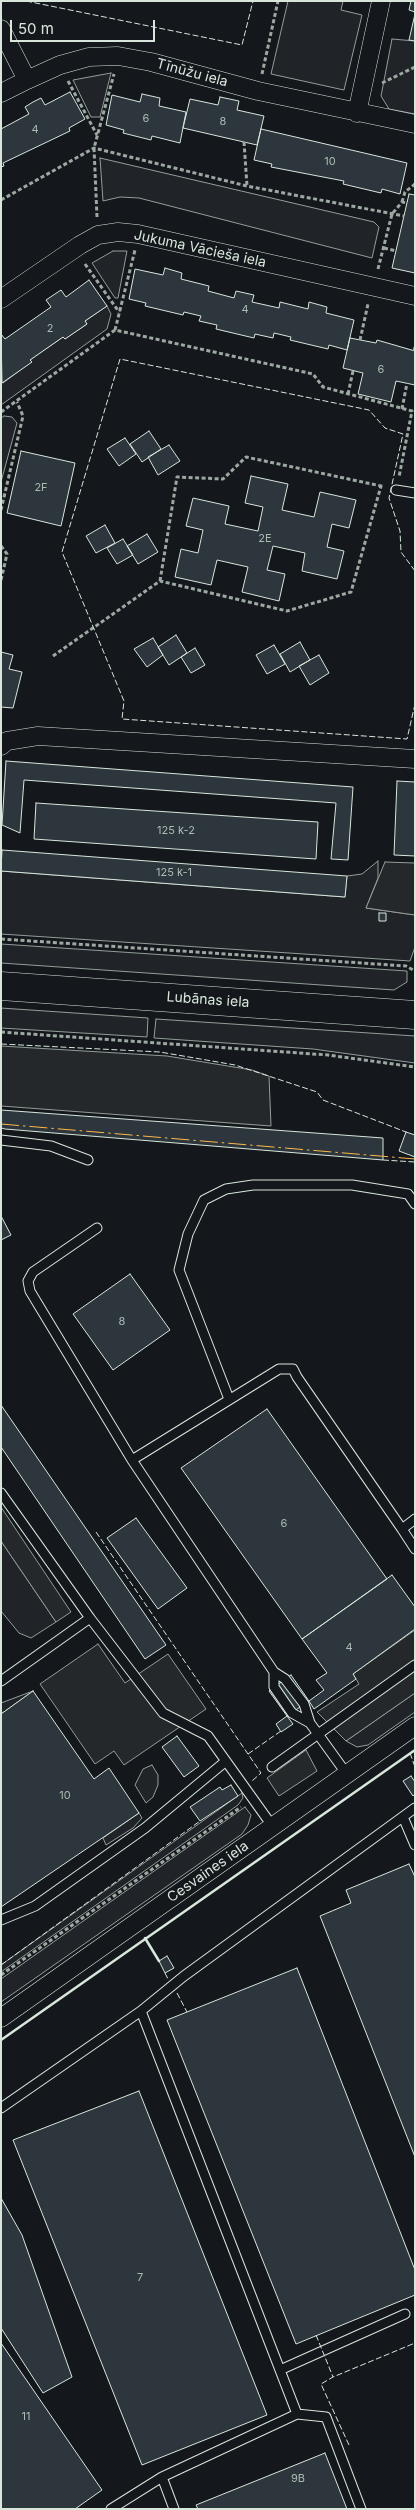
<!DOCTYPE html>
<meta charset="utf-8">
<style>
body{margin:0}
#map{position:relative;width:416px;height:2510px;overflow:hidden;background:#14181c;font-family:Inter,sans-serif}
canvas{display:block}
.frame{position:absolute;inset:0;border:2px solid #d8e6dc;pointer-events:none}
.scale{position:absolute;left:10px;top:20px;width:145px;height:22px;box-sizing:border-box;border:2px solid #d8e6dc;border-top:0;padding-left:6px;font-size:15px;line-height:18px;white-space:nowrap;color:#d8e6dc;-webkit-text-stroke:4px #14181c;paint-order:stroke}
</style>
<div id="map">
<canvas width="416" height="2510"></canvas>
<div class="frame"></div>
<div class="scale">50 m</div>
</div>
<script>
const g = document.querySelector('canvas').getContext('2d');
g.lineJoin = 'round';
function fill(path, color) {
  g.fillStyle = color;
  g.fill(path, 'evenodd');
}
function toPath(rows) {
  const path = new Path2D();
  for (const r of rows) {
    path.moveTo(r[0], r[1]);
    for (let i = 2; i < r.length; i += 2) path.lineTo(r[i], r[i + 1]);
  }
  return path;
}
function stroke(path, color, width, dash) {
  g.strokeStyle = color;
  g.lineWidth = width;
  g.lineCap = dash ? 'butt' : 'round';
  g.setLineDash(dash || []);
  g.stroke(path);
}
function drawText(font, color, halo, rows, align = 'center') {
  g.font = font + ' Inter,sans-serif';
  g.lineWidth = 4;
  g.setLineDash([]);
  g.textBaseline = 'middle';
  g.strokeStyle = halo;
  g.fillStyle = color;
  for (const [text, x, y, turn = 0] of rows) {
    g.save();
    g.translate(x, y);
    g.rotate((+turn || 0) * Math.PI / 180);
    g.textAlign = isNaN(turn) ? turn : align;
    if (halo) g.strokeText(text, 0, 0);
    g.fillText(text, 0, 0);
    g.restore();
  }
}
const green = toPath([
 [288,1,343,1,341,10,362,15,344,90,271,74,288,1],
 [392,39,415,41,415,114,389,109,381,96,392,39],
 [111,73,100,117,91,117,73,80,111,73],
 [100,158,374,222,379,227,372,258,139,198,120,197,103,201,100,158],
 [113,251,127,251,118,298,115,298,92,263,113,251],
 [107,306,111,314,107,329,1,405,1,381,3,383,31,362,30,360,63,337,65,339,87,324,85,321,107,306],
 [4,416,12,417,17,423,1,482,1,418,4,416],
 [378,861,378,878,366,908,415,915,415,947,410,961,1,934,1,871,345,897,347,876,362,874,378,861],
 [1,944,407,971,407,982,394,990,1,963,1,944],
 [1,1008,148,1018,147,1037,1,1028,1,1008],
 [156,1019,415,1036,415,1063,313,1049,154,1038,156,1019],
 [1,1541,56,1622,31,1638,19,1633,1,1611,1,1541],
 [33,1691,1,1714,1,1703,33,1691],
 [415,1693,415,1712,368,1745,357,1747,346,1741,415,1693],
 [152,1765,158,1775,158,1785,153,1797,146,1803,135,1785,143,1769,152,1765],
 [242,1793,243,1798,238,1805,1,1972,1,1965,242,1793],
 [245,1807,251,1815,248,1825,242,1834,1,2002,1,1979,245,1807],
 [139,1813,142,1818,133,1828,106,1845,103,1838,139,1813]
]);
fill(green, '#202428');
stroke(green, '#939e99', 1);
const parking = toPath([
 [385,862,415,863,415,915,366,908,385,862],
 [1,1046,167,1056,252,1070,269,1076,271,1126,1,1106,1,1046],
 [1,1507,71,1612,56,1622,1,1541,1,1507],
 [415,1630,415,1693,346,1741,317,1712,359,1684,353,1674,415,1630],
 [98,1644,125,1683,168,1654,206,1709,124,1765,114,1751,95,1764,40,1684,98,1644],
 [306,1750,317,1771,279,1796,267,1778,306,1750]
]);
fill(parking, '#24282b');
stroke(parking, '#939e99', 1);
const building = toPath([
 [411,1,415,1,415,12,409,10,411,1],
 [415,14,415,41,409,40,415,14],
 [70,92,85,119,69,128,70,131,3,163,4,166,1,167,1,129,29,114,25,107,33,102,41,98,45,105,70,92],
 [142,94,160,98,159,106,186,112,180,143,152,136,151,140,123,133,124,130,106,125,112,95,140,102,142,94],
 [220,97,239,101,237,110,264,116,257,145,183,128,190,99,218,105,220,97],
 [261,129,407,163,400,194,382,189,381,193,343,184,344,181,271,167,272,164,254,160,261,129],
 [409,194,415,195,415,273,392,268,409,194],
 [165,268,182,273,181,279,209,286,208,291,234,298,236,291,254,295,252,302,279,308,280,302,308,309,309,302,327,307,326,313,354,320,347,350,329,345,328,349,290,340,291,337,274,333,273,338,255,334,254,338,216,329,217,325,199,321,201,316,184,312,183,315,145,306,146,303,129,299,135,269,163,275,165,268],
 [89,280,107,306,85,321,87,324,65,339,63,337,30,360,32,362,2,383,1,334,5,339,51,307,46,300,61,290,66,297,89,280],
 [350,338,376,343,377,340,415,351,415,385,396,381,391,402,358,394,363,373,343,368,350,338],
 [149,431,161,449,142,462,130,444,149,431],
 [125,438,136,454,119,466,107,449,125,438],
 [169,445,180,461,158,475,148,457,169,445],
 [21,451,75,463,61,526,7,513,21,451],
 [251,476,288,484,282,510,314,517,320,492,356,500,349,528,332,524,327,547,344,551,337,579,302,571,305,553,273,546,267,570,285,574,279,601,242,592,248,567,217,560,211,585,175,577,181,549,198,553,203,530,186,526,193,498,229,506,225,524,258,531,263,507,245,503,251,476],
 [105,525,115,543,96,553,86,536,105,525],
 [147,534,158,552,138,564,127,546,147,534],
 [123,539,133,555,117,564,107,548,123,539],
 [176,635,187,653,169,665,158,647,176,635],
 [153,638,163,655,147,667,134,649,153,638],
 [300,642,310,660,290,672,280,654,300,642],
 [274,645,285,664,267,674,256,655,274,645],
 [195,648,205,665,191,673,181,657,195,648],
 [1,652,13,655,9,669,22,672,13,708,1,707,1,652],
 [319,655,329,673,310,685,299,666,319,655],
 [6,761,353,787,348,860,331,859,336,803,24,780,20,833,2,825,6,761],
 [397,781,415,782,415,856,394,855,397,781],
 [36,803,318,822,316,859,34,839,36,803],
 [2,850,347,876,345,897,1,871,2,850],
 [379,913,386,913,386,921,379,921,379,913],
 [1,1110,383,1138,383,1160,5,1129,1,1128,1,1110],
 [406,1132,415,1135,415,1157,399,1151,406,1132],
 [1,1216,11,1235,1,1240,1,1216],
 [130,1274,170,1330,113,1370,73,1314,130,1274],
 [1,1405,166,1645,145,1659,1,1447,1,1405],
 [267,1409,387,1579,302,1639,181,1468,267,1409],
 [136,1518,187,1588,158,1609,107,1538,136,1518],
 [392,1575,415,1607,415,1629,353,1674,356,1679,314,1709,309,1701,324,1690,316,1680,327,1673,302,1639,392,1575],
 [291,1675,309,1701,287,1716,269,1691,291,1675],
 [33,1691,94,1779,109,1768,139,1813,1,1907,1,1714,33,1691],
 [287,1716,293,1724,281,1732,276,1724,287,1716],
 [177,1736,199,1766,184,1777,162,1747,177,1736],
 [411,1776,415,1782,415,1794,413,1796,403,1781,411,1776],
 [231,1785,238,1796,200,1821,190,1807,220,1787,222,1790,231,1785],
 [409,1864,415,1877,415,2157,320,1916,351,1903,346,1890,409,1864],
 [167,1956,174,1968,165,1973,159,1961,167,1956],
 [297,1968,415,2270,415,2295,296,2344,167,2020,297,1968],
 [139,2091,267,2415,142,2465,13,2140,139,2091],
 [1,2198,22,2235,72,2377,43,2393,1,2328,1,2198],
 [1,2343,102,2490,75,2509,1,2509,1,2343],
 [325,2453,347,2509,198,2509,196,2505,325,2453]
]);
fill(building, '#2c363c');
stroke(building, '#d8e6dc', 1);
const service = toPath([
 [396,490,415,493],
 [1,1140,51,1146,88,1160],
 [97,1228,33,1272,28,1281,30,1291,132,1460,279,1369,293,1369,297,1377,402,1529,415,1519],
 [229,1399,179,1270,188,1234,204,1200,226,1189,253,1185,352,1185,408,1194,415,1204],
 [132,1460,274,1672,285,1679,304,1704,310,1723,346,1773],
 [1,1493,90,1618,163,1713,208,1736,273,1827],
 [402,1529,415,1549],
 [274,1672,274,1687,292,1713,310,1723],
 [1,1681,90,1618],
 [272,1767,415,1665],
 [403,1817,415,1845],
 [1,1920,35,1906,145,1828,226,1761],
 [141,2011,297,2414,326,2417,361,2509],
 [1,2108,141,2011,184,1976,415,1808],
 [280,2370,405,2314],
 [162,2477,297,2414],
 [111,2509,162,2477,174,2509]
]);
const minor = toPath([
 [1,29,27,80,60,65,89,57,118,56,151,62,258,91,415,124],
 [1,93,27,80],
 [357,113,381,1],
 [1,299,80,245,98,235,118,232,138,234,415,296],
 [1,746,7,741,38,736,415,759],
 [1,2018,415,1726]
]);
const primary = toPath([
 [1,986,415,1015]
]);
stroke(service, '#d8e6dc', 11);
stroke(minor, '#d8e6dc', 19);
stroke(primary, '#d8e6dc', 29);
stroke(toPath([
 [262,74,278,1],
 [68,81,97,135],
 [382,83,415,67],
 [244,142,247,186],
 [1,200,94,148,247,186,404,216],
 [402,202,405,192,415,184],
 [97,217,94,148,114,74],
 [384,248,396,251],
 [85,264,119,312],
 [378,269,392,214,402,202,407,203],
 [115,330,135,250],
 [360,340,368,304],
 [414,351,415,347],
 [348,394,353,371],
 [402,409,407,383],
 [1,412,115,330,313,374,323,387,412,411,399,477],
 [1,510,23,416,17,402],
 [1,546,7,554,1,580],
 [160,581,177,477,223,479,246,457,381,486],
 [53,656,160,581,287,611,351,592,381,486,383,486],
 [1,939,406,966,415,971],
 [1,1032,328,1055,415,1067],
 [1,1975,241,1807]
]), '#9da8a2', 3, [4, 2.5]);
stroke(service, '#14181c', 9);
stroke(minor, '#14181c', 18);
stroke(primary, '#14181c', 28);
stroke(toPath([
 [26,1,242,45,253,1],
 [415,571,401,552,400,531,389,498,403,434,385,428,369,410,120,359,62,552,124,701,122,719,407,739,415,704],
 [1,1044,160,1052,235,1065,317,1092,323,1100,406,1132],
 [383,1160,415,1162],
 [96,1532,261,1773,252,1781],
 [410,1753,415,1767],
 [248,1754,281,1731],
 [1,1965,200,1821],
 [165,1973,168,1979],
 [177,1993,187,2012],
 [316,2335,333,2377],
 [349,2445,321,2384,333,2377,415,2343]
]), '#d8e6dc', 1, [6, 2.5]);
stroke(toPath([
 [145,1938,159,1961],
 [1,2040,415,1750]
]), '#d8e6dc', 2.5);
stroke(toPath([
 [1,1124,415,1159]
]), '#ffb74d', 1, [18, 4, 2.5, 4]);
drawText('11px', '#adbab4', null, [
 ["6",146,119],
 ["8",223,122],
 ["4",35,130],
 ["10",330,162],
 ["4",245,310],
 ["2",50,329],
 ["6",381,370],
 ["2F",41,488],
 ["2E",265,539],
 ["125 k-2",176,831],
 ["125 k-1",174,873],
 ["8",122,1322],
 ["6",284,1524],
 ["4",349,1648],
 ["10",65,1796],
 ["7",140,2278],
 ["11",26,2417],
 ["9B",298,2479]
]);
drawText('14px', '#d8e6dc', '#14181c', [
 ["Tīnūžu iela",192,73,15],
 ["Jukuma Vācieša iela",200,249,12],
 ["Lubānas iela",208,1000,4],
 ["Cesvaines iela",208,1872,-35]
]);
</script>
